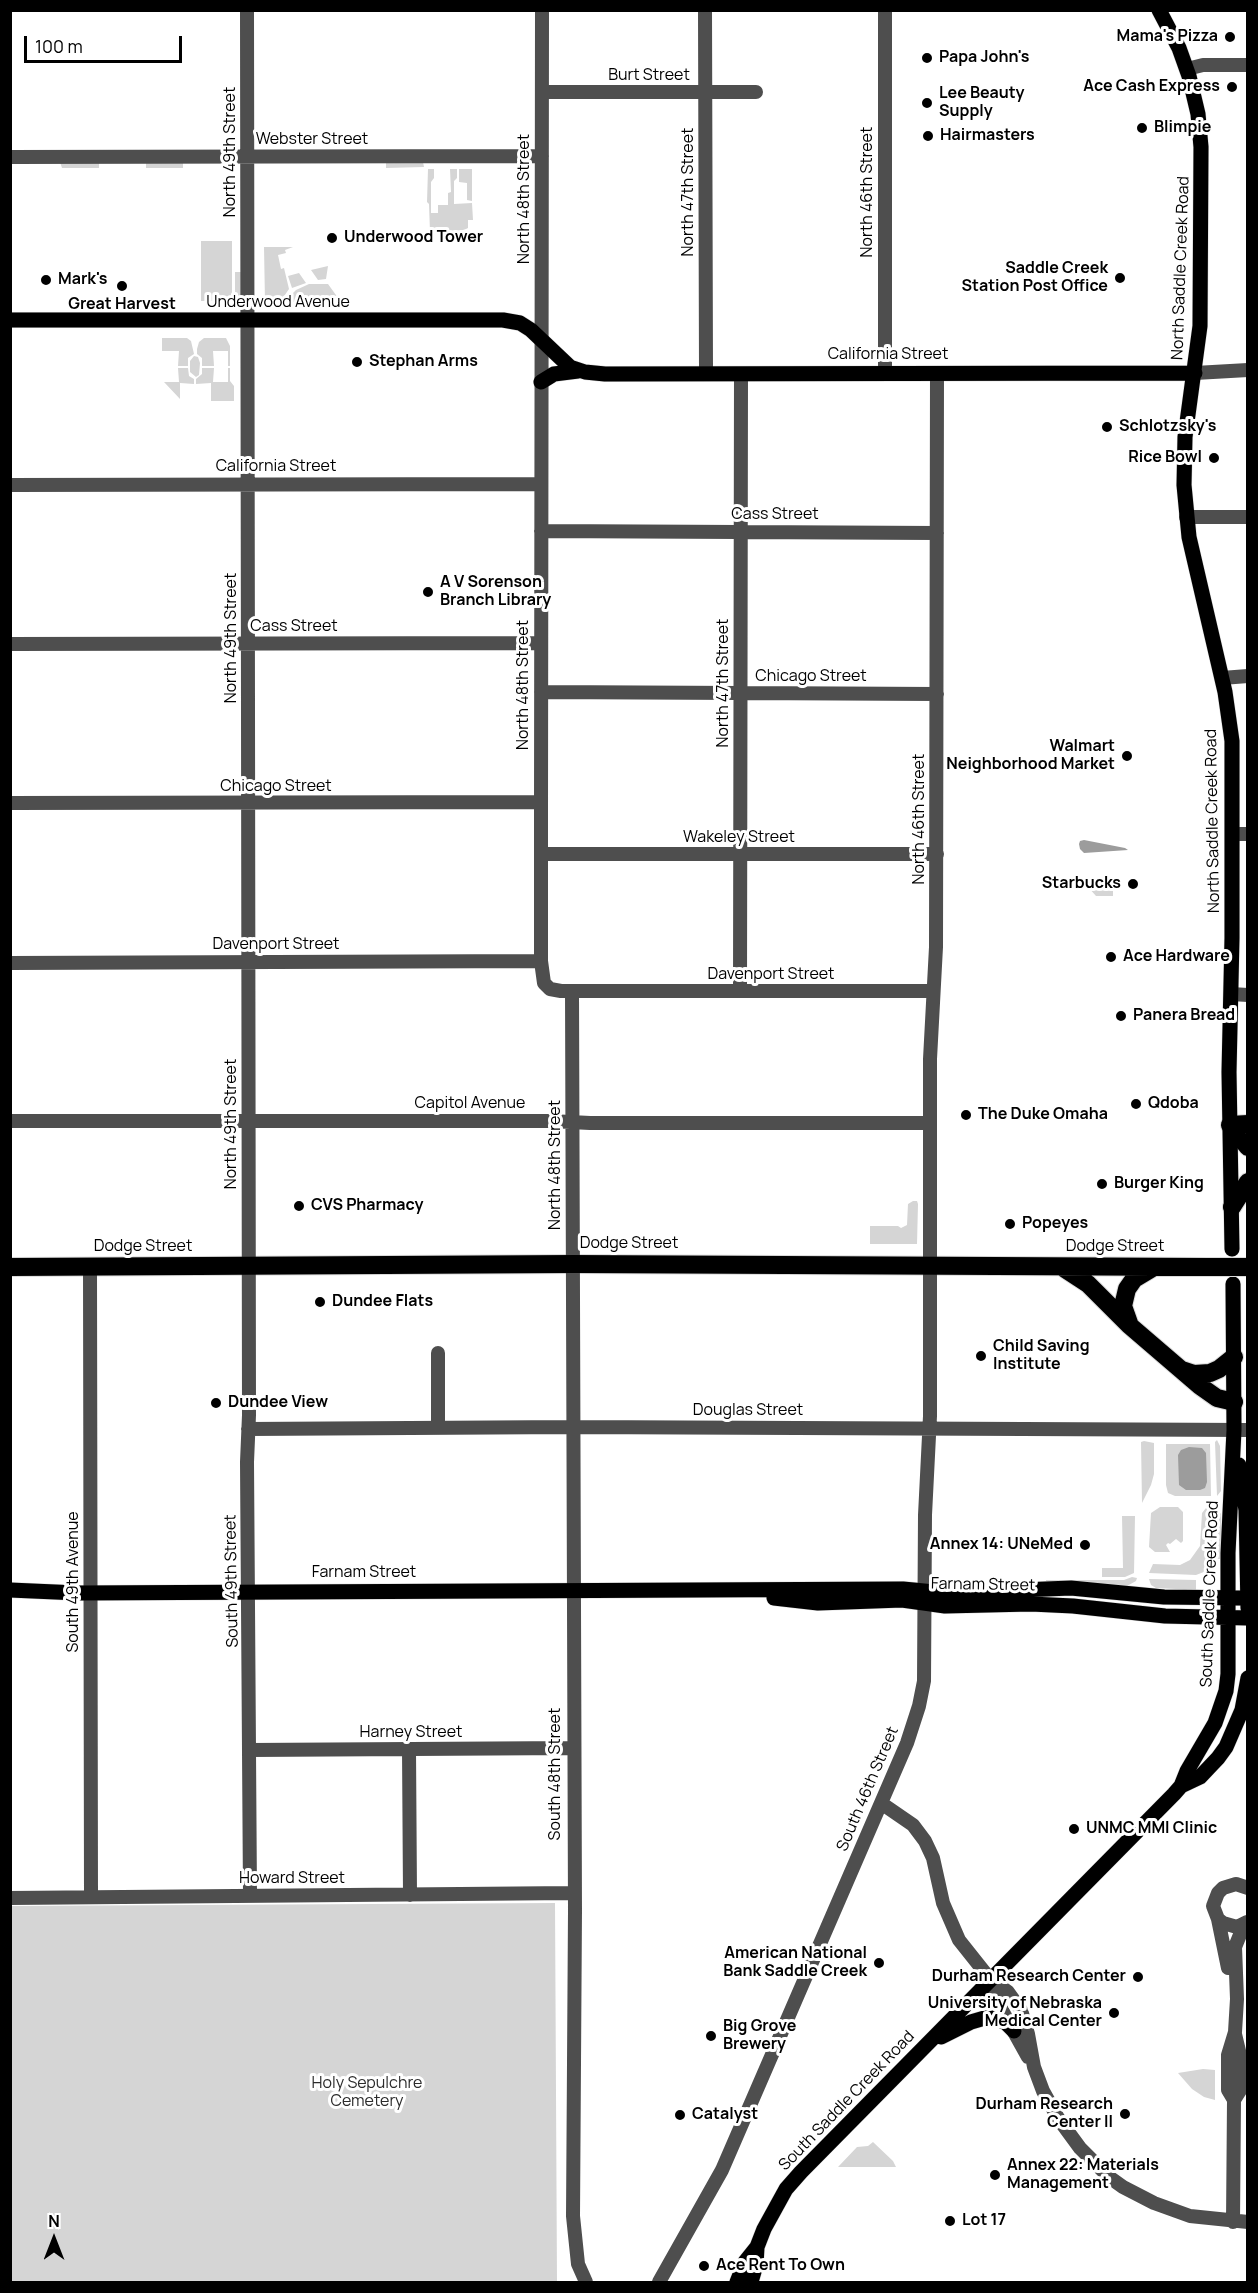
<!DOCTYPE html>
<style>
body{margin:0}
#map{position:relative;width:1258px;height:2293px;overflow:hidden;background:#fff;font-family:Manrope,sans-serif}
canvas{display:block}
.frame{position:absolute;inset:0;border:12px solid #000;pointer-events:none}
.north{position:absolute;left:24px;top:2209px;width:60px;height:60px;-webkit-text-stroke:4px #fff;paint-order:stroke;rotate:0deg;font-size:16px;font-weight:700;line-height:24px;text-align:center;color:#000}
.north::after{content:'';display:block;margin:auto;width:21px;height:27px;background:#000;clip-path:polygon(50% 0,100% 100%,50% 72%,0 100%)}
.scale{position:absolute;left:24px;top:36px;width:158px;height:27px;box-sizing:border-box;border:3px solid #000;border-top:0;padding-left:8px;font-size:18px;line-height:21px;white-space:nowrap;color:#000;-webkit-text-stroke:4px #fff;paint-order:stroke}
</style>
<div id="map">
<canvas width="1258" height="2293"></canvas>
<div class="frame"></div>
<div class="north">N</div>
<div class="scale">100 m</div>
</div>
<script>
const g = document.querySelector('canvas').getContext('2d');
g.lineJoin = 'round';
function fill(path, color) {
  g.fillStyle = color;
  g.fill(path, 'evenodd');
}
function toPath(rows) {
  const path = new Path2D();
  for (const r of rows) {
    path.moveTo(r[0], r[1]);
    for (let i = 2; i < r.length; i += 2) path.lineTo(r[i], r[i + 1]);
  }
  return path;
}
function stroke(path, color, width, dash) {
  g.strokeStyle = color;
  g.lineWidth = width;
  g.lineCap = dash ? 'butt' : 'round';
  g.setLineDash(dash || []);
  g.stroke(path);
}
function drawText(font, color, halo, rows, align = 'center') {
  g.font = font + ' Manrope,sans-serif';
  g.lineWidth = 6;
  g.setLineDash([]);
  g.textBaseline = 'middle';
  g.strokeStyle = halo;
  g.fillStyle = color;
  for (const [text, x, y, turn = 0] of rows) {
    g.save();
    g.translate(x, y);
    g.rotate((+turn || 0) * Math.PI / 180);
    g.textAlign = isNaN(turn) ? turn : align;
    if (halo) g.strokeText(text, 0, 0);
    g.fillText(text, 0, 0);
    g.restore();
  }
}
fill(toPath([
 [60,162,99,163,99,168,62,168],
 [146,162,183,162,183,168,146,168],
 [386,162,423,162,424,167,386,168],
 [428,169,434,169,434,178,431,182,431,213,438,213,438,205,448,205,448,193,451,192,450,169,457,169,457,178,454,181,454,204,472,203,473,220,468,220,468,228,466,229,454,233,430,232,429,204,427,202],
 [459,169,472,169,472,201,467,200,467,183,459,182],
 [201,241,232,241,232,301,201,301],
 [264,247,293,247,285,250,286,253,278,255,281,269,284,268,289,289,280,302,265,302],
 [328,266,326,279,318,280,311,270],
 [235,272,241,272,241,301,238,302,235,302],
 [299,273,306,283,292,288,288,276],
 [309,284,328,284,341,302,284,302,296,290],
 [162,338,187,338,191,341,194,354,188,358,188,366,178,366,179,351,162,351],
 [204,338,226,338,230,346,230,366,228,366,228,351,213,351,214,366,202,366,202,358,197,354,197,349,199,342],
 [194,356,198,357,200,363,199,375,196,377,190,372,190,361],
 [178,368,188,368,189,376,194,379,194,384,180,383,180,399,164,382,179,382],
 [202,368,214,368,213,382,228,382,228,368,230,368,230,381,234,386,234,401,211,401,211,383,196,384,196,379,202,374],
 [1088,887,1113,887,1113,896,1096,896],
 [913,1201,917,1201,918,1204,917,1244,870,1244,870,1226,898,1226,901,1228,907,1225,908,1204],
 [1217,1440,1220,1446,1221,1491,1217,1496,1215,1442],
 [1144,1441,1154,1443,1154,1474,1151,1485,1142,1503,1141,1442],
 [1166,1444,1210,1444,1211,1496,1175,1496,1168,1493,1166,1485],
 [1160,1507,1178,1507,1183,1512,1183,1541,1181,1543,1176,1539,1170,1544,1168,1543,1166,1545,1170,1552,1155,1552,1149,1547,1151,1513],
 [1206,1508,1211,1508,1212,1559,1209,1570,1196,1575,1149,1573,1153,1564,1180,1565,1190,1560,1200,1546,1202,1513],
 [1217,1509,1221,1514,1221,1559,1217,1559],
 [1122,1516,1135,1516,1134,1573,1125,1577,1102,1577,1102,1568,1123,1568],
 [1132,1577,1137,1578,1136,1581,1127,1586,1089,1583,1046,1583,1046,1580,1124,1580],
 [1149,1579,1196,1580,1196,1590,1156,1588,1151,1585],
 [555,1903,557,2282,11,2282,11,1906],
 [1203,2069,1215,2070,1215,2100,1204,2097,1192,2089,1178,2073],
 [873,2142,893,2161,896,2167,838,2167,857,2147,868,2146]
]), '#d5d5d5');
fill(toPath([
 [1084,840,1125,848,1128,850,1084,853,1080,849,1079,844,1080,841],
 [1189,1447,1202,1448,1206,1453,1207,1482,1205,1488,1200,1490,1186,1490,1179,1485,1178,1455,1181,1450]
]), '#9c9c9c');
const major = toPath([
 [1159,10,1179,48,1189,76,1198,114,1201,147,1200,326,1185,437,1184,485,1189,537,1225,692,1232,741,1232,938,1229,1072,1232,1249],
 [10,320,503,320,520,323,531,330,570,367,585,372,605,374,1195,373],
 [541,382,554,374,578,371],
 [1239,1465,1246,1510,1248,1608],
 [10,1590,78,1593,903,1589,945,1593,1071,1588,1164,1597,1248,1598],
 [774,1598,818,1603,902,1600,945,1606,1031,1604,1073,1606,1165,1616,1248,1618],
 [1181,1786,1200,1777,1218,1758,1226,1747,1242,1710,1248,1678],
 [941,2037,971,2022,988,2017,1005,2022,1014,2031],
 [737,2282,745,2262,757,2247],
 [751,2282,756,2265,757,2247,764,2229,786,2189,801,2172,1174,1794,1181,1786,1187,1771,1215,1723,1226,1691,1228,1674,1228,1553,1234,1430,1233,1284]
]);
const highway = toPath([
 [1248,1124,1230,1125,1248,1147],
 [1232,1207,1248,1182],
 [10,1267,573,1264,1207,1267],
 [1062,1267,1088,1284,1129,1325,1200,1386,1217,1398,1234,1402],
 [1129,1323,1123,1306,1127,1289,1134,1279,1154,1267],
 [1182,1370,1194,1374,1210,1373,1219,1369,1234,1357]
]);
stroke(major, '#dbdbdb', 16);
stroke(highway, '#dbdbdb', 20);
stroke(toPath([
 [247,10,249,1415,247,1462,250,1896],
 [542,10,541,802,541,961,544,983,550,989,561,991,933,991],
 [705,10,706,374],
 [885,10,885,374],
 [1187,69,1203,65,1248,65],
 [542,92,756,92],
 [10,157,542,156],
 [1195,373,1248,370],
 [10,485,541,484],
 [1186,517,1248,517],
 [541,531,937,533],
 [10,644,541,643],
 [1222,678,1248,676],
 [541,692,937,694],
 [10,803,541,802],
 [1232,834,1248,834],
 [541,854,937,854],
 [10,963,541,961],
 [572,991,575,1910,573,2216,578,2264,586,2282],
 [740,991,741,374],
 [1231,994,1248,995],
 [10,1121,551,1121,590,1123,930,1123],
 [90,1266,91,1897],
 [438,1353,438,1428],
 [248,1429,572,1427,1248,1430],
 [409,1749,410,1895],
 [250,1750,573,1748],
 [881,1803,913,1825,925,1841,933,1858,943,1903,959,1940,990,1979,1008,1992,1021,2010,1028,2034,1034,2067,1043,2091,1058,2118,1080,2148,1109,2177,1123,2187,1154,2203,1190,2216,1248,2222],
 [10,1898,573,1893],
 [1218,1919,1228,1968],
 [1247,1922,1237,1927,1223,1923,1218,1919,1213,1906,1218,1893,1223,1888,1236,1884,1248,1888],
 [990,1979,994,1996,1028,2057],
 [1234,2100,1241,2089,1240,2055,1235,2034],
 [1233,2222,1234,2100,1228,2090,1228,2055,1235,2032,1237,1999,1235,1947,1244,1925],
 [659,2282,722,2170,907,1743,919,1706,924,1681,925,1515,930,1416,930,1059,936,947,937,373]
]), '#4e4e4e', 14);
stroke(major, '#000', 15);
stroke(highway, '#000', 18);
const highwayBridge = toPath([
 [1207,1267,1248,1267]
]);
stroke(highwayBridge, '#dbdbdb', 20, []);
stroke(highwayBridge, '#000', 18);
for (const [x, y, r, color] of [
 [1230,37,6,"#000"],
 [927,58,6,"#000"],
 [1232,87,6,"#000"],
 [927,103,6,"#000"],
 [1142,128,6,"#000"],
 [928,136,6,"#000"],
 [332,238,6,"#000"],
 [1120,278,6,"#000"],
 [46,280,6,"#000"],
 [122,286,6,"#000"],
 [357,362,6,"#000"],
 [1107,427,6,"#000"],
 [1214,458,6,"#000"],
 [428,592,6,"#000"],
 [1127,756,6,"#000"],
 [1133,884,6,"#000"],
 [1111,957,6,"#000"],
 [1121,1016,6,"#000"],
 [1136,1104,6,"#000"],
 [966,1115,6,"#000"],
 [1102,1184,6,"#000"],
 [299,1206,6,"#000"],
 [1010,1224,6,"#000"],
 [320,1302,6,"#000"],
 [981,1356,6,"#000"],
 [216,1403,6,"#000"],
 [1085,1545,6,"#000"],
 [1074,1829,6,"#000"],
 [879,1963,6,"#000"],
 [1138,1977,6,"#000"],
 [1114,2013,6,"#000"],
 [711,2036,6,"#000"],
 [1125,2114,6,"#000"],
 [680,2115,6,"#000"],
 [995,2175,6,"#000"],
 [950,2221,6,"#000"],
 [704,2266,6,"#000"]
]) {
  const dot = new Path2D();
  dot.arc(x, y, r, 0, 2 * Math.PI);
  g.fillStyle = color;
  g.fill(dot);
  stroke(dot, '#fff', 2);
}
drawText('bold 16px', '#000', '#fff', [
 ["Mama's Pizza",1218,37,"right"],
 ["Papa John's",939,58],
 ["Ace Cash Express",1220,87,"right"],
 ["Lee Beauty",939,94],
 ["Supply",939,112],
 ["Blimpie",1154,128],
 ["Hairmasters",940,136],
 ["Underwood Tower",344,238],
 ["Saddle Creek",1108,269,"right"],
 ["Station Post Office",1108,287,"right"],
 ["Mark's",58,280],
 ["Great Harvest",122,305,"center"],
 ["Stephan Arms",369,362],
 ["Schlotzsky's",1119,427],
 ["Rice Bowl",1202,458,"right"],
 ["A V Sorenson",440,583],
 ["Branch Library",440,601],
 ["Walmart",1115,747,"right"],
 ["Neighborhood Market",1115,765,"right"],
 ["Starbucks",1121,884,"right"],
 ["Ace Hardware",1123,957],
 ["Panera Bread",1133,1016],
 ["Qdoba",1148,1104],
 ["The Duke Omaha",978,1115],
 ["Burger King",1114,1184],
 ["CVS Pharmacy",311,1206],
 ["Popeyes",1022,1224],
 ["Dundee Flats",332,1302],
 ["Child Saving",993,1347],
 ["Institute",993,1365],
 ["Dundee View",228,1403],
 ["Annex 14: UNeMed",1073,1545,"right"],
 ["UNMC MMI Clinic",1086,1829],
 ["American National",867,1954,"right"],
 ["Bank Saddle Creek",867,1972,"right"],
 ["Durham Research Center",1126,1977,"right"],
 ["University of Nebraska",1102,2004,"right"],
 ["Medical Center",1102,2022,"right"],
 ["Big Grove",723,2027],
 ["Brewery",723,2045],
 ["Durham Research",1113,2105,"right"],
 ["Center II",1113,2123,"right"],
 ["Catalyst",692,2115],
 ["Annex 22: Materials",1007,2166],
 ["Management",1007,2184],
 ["Lot 17",962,2221],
 ["Ace Rent To Own",716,2266]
], 'left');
drawText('16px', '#000', '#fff', [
 ["Burt Street",649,76],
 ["Webster Street",312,140],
 ["North 49th Street",231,152,-90],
 ["North 47th Street",689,192,-90],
 ["North 46th Street",868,192,-90],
 ["North 48th Street",525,199,-90],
 ["North Saddle Creek Road",1181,268,-88],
 ["Underwood Avenue",278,303],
 ["California Street",888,355],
 ["California Street",276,467],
 ["Cass Street",775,515],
 ["Cass Street",294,627],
 ["North 49th Street",232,638,-90],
 ["Chicago Street",811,677],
 ["North 47th Street",724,683,-90],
 ["North 48th Street",524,685,-90],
 ["Chicago Street",276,787],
 ["North 46th Street",920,819,-90],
 ["North Saddle Creek Road",1213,821,-91],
 ["Wakeley Street",739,838],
 ["Davenport Street",276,945],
 ["Davenport Street",771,975],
 ["Capitol Avenue",470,1104],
 ["North 49th Street",232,1124,-90],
 ["North 48th Street",556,1165,-90],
 ["Dodge Street",629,1244],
 ["Dodge Street",143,1247],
 ["Dodge Street",1115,1247],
 ["Douglas Street",748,1411],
 ["Farnam Street",364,1573],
 ["South 49th Street",232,1581,-91],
 ["South 49th Avenue",74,1582,-90],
 ["Farnam Street",983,1585,1],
 ["South Saddle Creek Road",1210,1594,-88],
 ["Harney Street",411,1733],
 ["South 48th Street",556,1774,-90],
 ["South 46th Street",868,1789,-67],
 ["Howard Street",292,1879],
 ["South Saddle Creek Road",847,2101,-46]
]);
drawText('16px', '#2c2c2c', '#fff', [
 ["Holy Sepulchre",367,2084],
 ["Cemetery",367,2102]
]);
</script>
